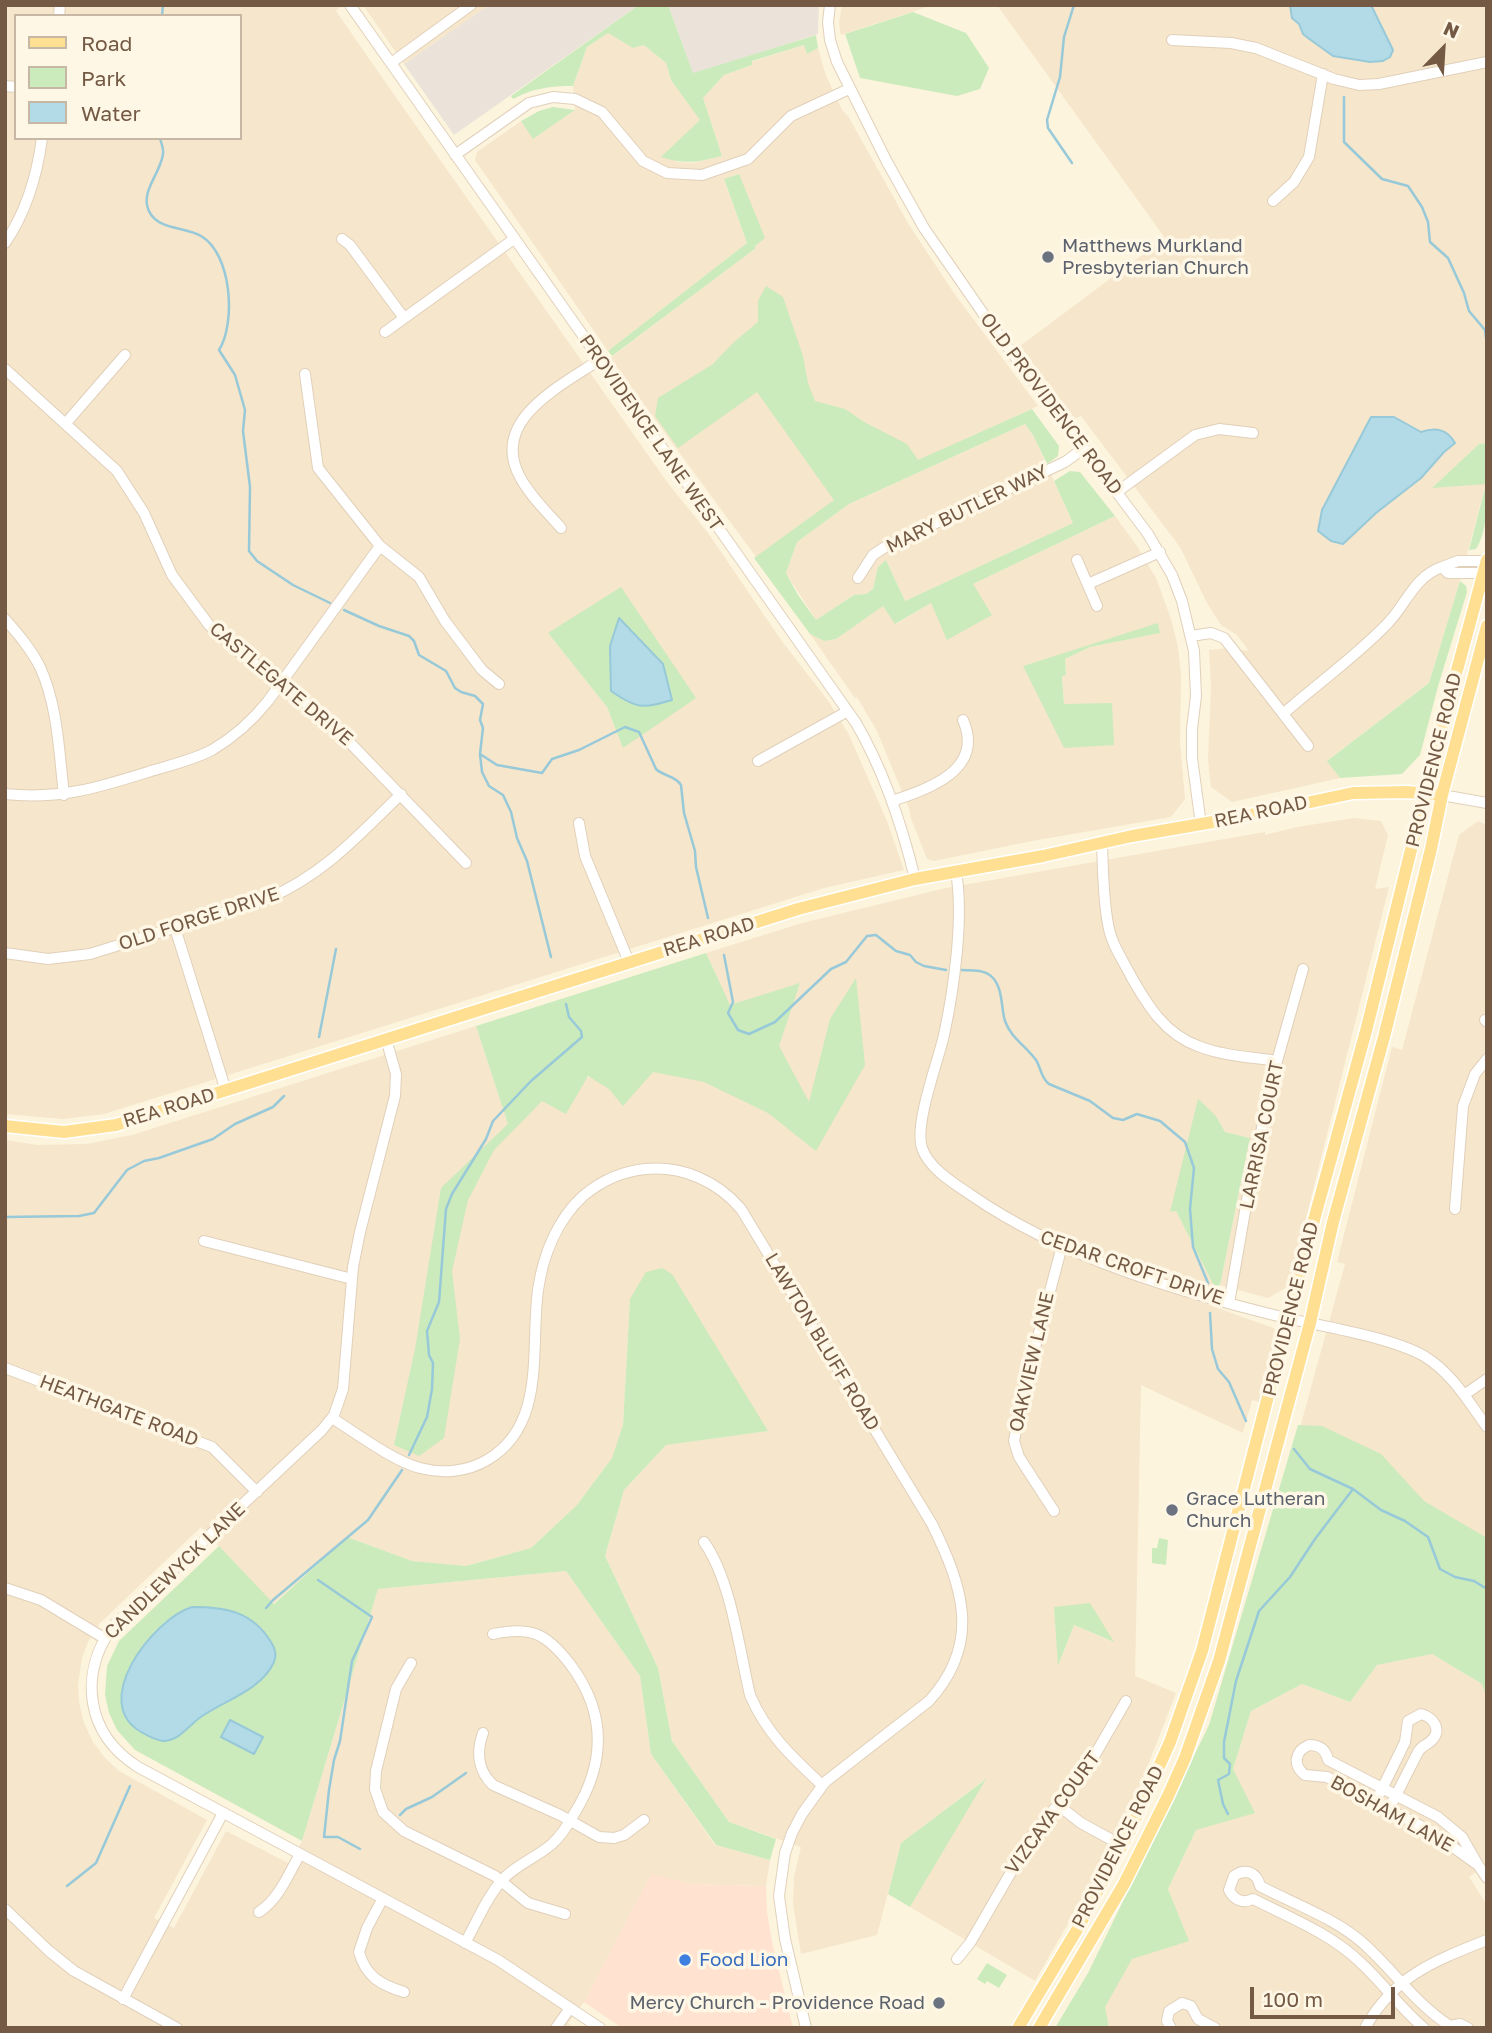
<!DOCTYPE html>
<style>
body{margin:0}
#map{position:relative;width:1492px;height:2033px;overflow:hidden;background:#fdf4de;font-family:"Golos Text",sans-serif}
canvas{display:block}
.frame{position:absolute;inset:0;border:7px solid #745a45;pointer-events:none}
.legend{position:absolute;left:14px;top:14px;width:228px;height:126px;box-sizing:border-box;background:#fff7e5;border:2px solid #c7b8a5;margin:0;padding:9px 12px;list-style:none;font-size:21px;color:#745a45}
.legend li{display:flex;align-items:center;gap:14px;height:35px}
.legend b{width:35px;border:2px solid #c7b8a5}
.north{position:absolute;left:1408px;top:14px;width:70px;height:70px;-webkit-text-stroke:5px #fff7e5;paint-order:stroke;rotate:24deg;font-size:19px;font-weight:700;line-height:28px;text-align:center;color:#745a45}
.north::after{content:'';display:block;margin:auto;width:24px;height:32px;background:#745a45;clip-path:polygon(50% 0,100% 100%,50% 72%,0 100%)}
.scale{position:absolute;left:1250px;top:1987px;width:145px;height:32px;box-sizing:border-box;border:4px solid #745a45;border-top:0;padding-left:9px;font-size:21px;line-height:24px;white-space:nowrap;color:#745a45;-webkit-text-stroke:5px #fff7e5;paint-order:stroke}
</style>
<div id="map">
<canvas width="1492" height="2033"></canvas>
<div class="frame"></div>
<ul class="legend">
<li><b style="height:9px;background:#ffe093"></b>Road</li>
<li><b style="height:19px;background:#cbebbc"></b>Park</li>
<li><b style="height:19px;background:#b2dbe7"></b>Water</li>
</ul>
<div class="north">N</div>
<div class="scale">100 m</div>
</div>
<script>
const context = document.querySelector('canvas').getContext('2d');
context.lineJoin = 'round';
function paint(path, color) { context.fillStyle = color; context.fill(path, 'evenodd'); }
function strokePath(path, color, width, dash) { context.strokeStyle = color; context.lineWidth = width; context.lineCap = dash ? 'butt' : 'round'; context.setLineDash(dash || []); context.stroke(path); }
function label(font, color, halo, rows, align = 'center') {
  context.font = font + ' "Golos Text",sans-serif'; context.lineWidth = 7; context.setLineDash([]); context.textBaseline = 'middle'; context.strokeStyle = halo; context.fillStyle = color; for (const [text, x, y, turn = 0] of rows) {
    context.save(); context.translate(x, y); context.rotate((+turn || 0) * Math.PI / 180); context.textAlign = isNaN(turn) ? turn : align; if (halo) context.strokeText(text, 0, 0); context.fillText(text, 0, 0); context.restore();
  }
}
paint(new Path2D(`
 M5 5H341L336 11 395 96 667 482 708 533 781 640 829 702 848 733 887 821 904 870 824 888 104 1114 63 1119 5 1114ZM16 16H240V138H16ZM548 633 696 697 623 747 607 707Z
 M363 5H489L404 64Z
 M842 5H933L841 35 839 23Z
 M997 5H1487V443L1479 444 1433 487 1486 483 1460 581 1429 683 1328 760 1340 778 1232 802 1211 787 1208 760 1211 687 1209 650 1229 648 1249 651 1237 635 1221 625 1207 603 1180 547 1081 416 1075 419 1020 346 1165 238Z
 M609 32 633 48 644 45 666 63 671 80 701 120 676 162 692 163 722 156 703 98 724 75 752 65 751 62 804 45 807 54 818 48 825 73 842 110 848 116 909 225 956 296 1038 406 843 495 756 557 610 358 756 248 738 174 724 180 747 243 608 351 475 160 477 152 521 121 534 138 575 110 573 86 587 47Z
 M1025 424 1033 435 1073 523 905 601 886 560 878 567 873 589 866 594 854 595 816 620 786 573 797 542 849 504Z
 M1115 516 1137 546 1156 578 1171 619 1178 647 1181 675 1180 742 1185 799 1171 817 1032 841 934 861 927 859 910 816V811L877 731 857 697 855 698 810 634 824 641 835 639 883 606 896 624 931 603 948 639 973 584ZM1158 624 1159 633 1090 647 1065 659 1066 674 1062 675 1064 704 1023 666Z
 M1354 818 1381 821 1388 835 1375 889 1389 887 1289 1286 1268 1298 1220 1285 1250 1138 1225 1132 1216 1116 1171 1212 1176 1211 1214 1286 1212 1306 1276 1329 1281 1340 1266 1404 1252 1400 1243 1433 1141 1385 1135 1676 1176 1693 1139 1788 1101 1866 1035 1981 910 1907 984 1780 901 1843 877 1935 801 1954 793 1904 794 1877 801 1847 729 1822 672 1741 658 1668 605 1556 624 1490 666 1445 767 1431 630 1299 623 1425 612 1458 577 1505 531 1548 466 1566 412 1561 347 1537 273 1604 201 1527 100 1623 88 1642 82 1658 78 1685 79 1702 84 1723 93 1742 105 1758 119 1771 207 1820 154 1918 174 1928 226 1831 290 1864 302 1841 378 1589 566 1571 640 1676 651 1754 715 1845 770 1860 766 1886 692 1884 651 1875 584 2002 568 2023 574 2028H5V1140L38 1145 87 1144 132 1135 476 1026 508 1123 564 1082 629 1070 729 1005 706 953 802 923 946 888 1265 832V835L1297 827ZM1054 1607 1113 1642 1074 1625 1059 1664Z
 M1478 821 1487 825V1541L1293 1453 1345 1264 1337 1262 1392 1047 1402 1050 1459 835Z
 M1432 1654 1482 1684 1487 1699V1864L1469 1877 1487 1905V2028H1109L1104 2007 1132 1958 1188 1941 1168 1889 1196 1830 1233 1769 1251 1711 1302 1684 1350 1702 1377 1665Z`), '#f5e6cc');
paint(new Path2D(`
 M651 1874 692 1884 766 1886 767 1912 772 1942 793 2028H622L584 2002Z`), '#ffe2d0');
paint(new Path2D(`
 M489 5H639L454 135 404 64Z
 M668 5H819L818 34 693 74Z`), '#ebe3da');
paint(new Path2D(`
 M639 5H668L693 73 816 35 818 48 807 54 804 45 752 61V65L724 75 703 98 722 156C698 162 686 165 661 157L700 120 671 80 666 63 644 45 633 48 608 33 587 47 573 86C550 86 534 88 513 99L511 96Z
 M913 12 966 33 989 68 980 89 957 96 860 78 845 34Z
 M553 107 575 110 533 139 521 121 539 111Z
 M739 174 765 238 755 246 756 248 612 356 608 351 747 243 724 179Z
 M766 286 783 297 803 356 808 383 815 401 845 409 864 422 907 444 918 460 1032 409 1059 446 1058 456 1047 464 1033 435 1025 424 849 504 797 542 786 573 798 595 816 620 854 595 866 594 873 589 878 567 886 560 905 601 1073 523 1054 481 1070 471 1080 472 1115 516 973 584 992 615 947 640 931 603 895 624 883 606 836 639 824 641 810 634 754 558 834 500 757 392 678 448 655 416 658 398 713 364 733 343 758 322V301Z
 M1487 443C1487 472 1492 525 1476 549L1469 550 1486 484 1432 488 1479 444Z
 M1460 581 1466 586 1467 592 1439 683 1420 755 1402 774 1340 778 1327 761 1429 683Z
 M621 587 696 698 623 748 607 707 548 633Z
 M1158 623 1160 633 1090 647 1065 659 1066 675 1062 676 1064 704 1112 703 1114 745 1064 748 1023 666Z
 M706 953 730 1005 800 983 779 1046 809 1102 830 1019 856 978 865 1065 816 1151 768 1113 704 1082 653 1072 623 1106 609 1089 588 1076 566 1114 542 1101 494 1150 468 1200 452 1271 460 1339 444 1438 419 1456 394 1445 415 1349 441 1188 508 1124 476 1026Z
 M1198 1099 1216 1116 1225 1132 1250 1138 1220 1285 1214 1286 1176 1211 1170 1212Z
 M662 1268 672 1274 768 1431 666 1445 624 1490 605 1556 658 1668 672 1741 729 1822 776 1839 770 1860 716 1845 651 1754 640 1676 566 1571 378 1589 302 1841 135 1750 117 1730 109 1713 105 1695 107 1666 119 1641 219 1546 274 1604 347 1537 412 1561 466 1566 531 1548 577 1505 612 1458 623 1425 630 1299 646 1272Z
 M1298 1425 1322 1426 1381 1454 1424 1501 1487 1538V1699L1482 1684 1432 1654 1377 1665 1350 1702 1302 1684 1251 1711 1233 1769 1255 1813 1196 1830 1168 1889 1189 1941 1132 1959 1105 2007 1109 2028H1055L1088 1973 1209 1725Z
 M1159 1538 1168 1540 1166 1565 1152 1563V1548H1157Z
 M1090 1603 1114 1642 1074 1625 1058 1666 1054 1607Z
 M986 1779 910 1907 888 1894 901 1843Z
 M987 1963 1007 1975 999 1988 987 1981 985 1984 977 1979Z`), '#cbebbc');
const water = new Path2D(`
 M1290 5H1371L1393 50 1390 57 1383 61 1370 62 1333 56 1308 38 1303 34 1299 24 1292 18Z
 M1371 417H1394L1421 432C1436 427 1447 429 1455 443L1444 452 1421 478 1376 513 1343 544 1331 541 1318 531 1322 510Z
 M619 618 663 664 672 700C643 709 637 709 611 691L610 646Z
 M192 1607C225 1607 252 1611 271 1642 275 1648 277 1655 274 1662 261 1691 222 1701 198 1719 188 1727 178 1741 163 1741 157 1740 148 1736 143 1733 87 1704 153 1619 192 1607Z
 M230 1720 263 1737 254 1754 221 1737Z`);
paint(water, '#b2dbe7');
strokePath(water, '#98c9d9', 2);
strokePath(new Path2D(`
 M162 16 163 5
 M1344 97V142L1382 179 1408 186 1422 207 1428 222 1430 242 1448 258 1464 293 1469 311 1485 330 1487 345
 M160 138C161 143 164 149 163 154 161 171 144 188 147 205 152 231 185 226 201 236 232 254 236 323 219 350L235 375 245 410 243 431 250 487 249 551 257 561 293 585 330 603
 M1072 163 1048 128 1047 120 1060 77 1064 37 1074 5
 M344 610 379 626 409 636 414 641 419 655 446 671 455 688 461 692 475 696 483 704 480 720 483 728 480 754 482 772 489 786 503 795 511 812 517 838 527 861 551 957
 M480 754 497 765 542 773 552 759 579 750 625 727 639 732 656 769C663 776 676 776 681 785L684 813 695 851 696 867 708 918
 M724 955 733 1002 728 1013 738 1030 749 1034 775 1022 831 969 846 962 867 936 876 935 896 951 910 955 916 962 924 966 946 970
 M962 970C973 971 985 969 993 978 1003 989 1001 1008 1005 1021 1011 1038 1026 1046 1036 1060 1041 1068 1041 1078 1049 1084L1090 1101 1113 1118 1123 1120 1137 1114 1160 1121 1185 1142 1194 1168 1190 1209 1193 1247 1208 1283
 M319 1037 336 949
 M5 1217 79 1216 94 1213 127 1170 144 1161 159 1158 213 1139 235 1124 273 1107 284 1096
 M1210 1313 1212 1349 1218 1369 1229 1382 1246 1421
 M1294 1449 1310 1469 1353 1489 1381 1510 1405 1521 1428 1537 1440 1569 1455 1577 1474 1581 1487 1589
 M409 1455 427 1417 432 1389 433 1363 429 1355 427 1331 439 1302 446 1209 452 1194 486 1139 493 1121 531 1081 582 1037 581 1031 569 1017 566 1004
 M318 1580 372 1617 352 1661 340 1741 334 1760 329 1790 324 1837H338L360 1849
 M266 1608 273 1600 368 1520 402 1470
 M1228 1814 1223 1804 1218 1780 1229 1774 1230 1764 1224 1758V1742L1236 1681 1259 1611 1290 1577 1315 1539 1353 1489
 M400 1815 406 1809 432 1797 466 1773
 M67 1886 96 1863 130 1786`), '#98c9d9', 2.5);
const minor = new Path2D(`
 M350 5 856 723C884 771 902 825 915 879
 M830 5 828 22 830 40 837 62 887 162 924 228 989 322 1148 534 1172 575 1182 601 1194 651 1196 696 1192 729V758L1201 825
 M59 16 60 5
 M1172 40 1231 43 1256 48 1334 79 1359 85 1379 84 1487 62
 M391 63 471 5
 M5 86 16 87
 M455 155 529 103 553 97 575 99 602 112 643 161 667 173 702 175 748 159 791 116 849 89
 M1273 201 1294 182 1309 157 1323 74
 M342 239 350 245 404 318
 M5 243C27 211 37 176 42 138
 M385 332 514 239
 M5 369 117 471 144 513 172 575 209 625 238 651 328 720 466 863
 M305 374 318 468 380 546 419 577 445 621 482 670 499 684
 M66 423 125 355
 M1117 492 1195 435 1219 429 1253 433
 M561 528C547 512 530 496 520 477 489 420 561 386 599 360
 M1077 560 1097 606
 M1483 573H1448L1442 567 1458 561H1487
 M858 578 873 555 885 547 1065 462 1084 448
 M1088 584 1160 552
 M5 619C18 634 31 649 40 667 58 706 59 753 64 795
 M1191 636 1211 633 1224 638 1308 746
 M1283 714C1317 684 1355 657 1386 625 1406 606 1413 577 1442 567
 M758 761 848 711
 M5 794C60 800 100 787 151 771 171 765 193 760 212 750 234 737 252 721 268 701L380 546
 M1442 795 1487 803
 M892 801C928 789 985 770 963 720
 M579 823 585 856 629 962
 M1102 843C1103 870 1103 898 1108 924 1111 944 1123 960 1132 978 1148 1006 1165 1034 1198 1046 1223 1056 1251 1057 1277 1061
 M956 872C964 917 954 989 944 1035 938 1062 914 1124 922 1148 929 1169 955 1184 971 1195 1062 1258 1179 1292 1286 1318 1325 1327 1390 1337 1424 1356 1452 1373 1468 1401 1487 1427
 M175 928 226 1091
 M5 953 48 959 90 954 267 899C324 874 357 837 401 794
 M1485 1020 1487 1022
 M386 1039 396 1074 395 1096 360 1232 353 1267 343 1389 334 1415 322 1430 113 1626C78 1675 86 1734 138 1767L498 1960 600 2028
 M1455 1209 1463 1106 1475 1074 1487 1059
 M204 1241 352 1279
 M1229 1303 1251 1177 1277 1061 1303 969
 M5 1368 212 1447 257 1492
 M1464 1395 1487 1379
 M332 1418C356 1433 393 1461 420 1468 442 1474 467 1472 487 1460 547 1425 530 1349 538 1290 543 1255 557 1220 583 1196 601 1181 623 1171 646 1169 683 1166 717 1181 741 1209L932 1524C963 1587 982 1643 929 1701L825 1782 802 1814 792 1833 785 1853 779 1896 785 1939 806 2028
 M1054 1511 1019 1457 1014 1441 1024 1389 1062 1246
 M704 1542C731 1580 739 1648 750 1695 766 1733 793 1758 822 1785
 M5 1588 41 1600 104 1638
 M411 1663 396 1689 376 1771 375 1789 383 1812 404 1831 495 1876 528 1903 565 1914
 M483 1733C476 1752 478 1771 493 1785L560 1815 599 1837 614 1838 624 1835 644 1820
 M1309 1745C1320 1745 1326 1750 1328 1760L1438 1817 1462 1837 1478 1865 1432 1832 1327 1777 1305 1775C1292 1765 1295 1751 1309 1745Z
 M1380 1793 1405 1742 1408 1721 1421 1714C1433 1717 1443 1730 1431 1741 1426 1746 1422 1745 1418 1752L1389 1809
 M1058 1805 1081 1823 1123 1846
 M1478 1865 1487 1878
 M383 1898 367 1928 359 1952C366 1977 381 1985 404 1992
 M5 1909 49 1951 74 1971 177 2028
 M259 1912C279 1899 288 1875 300 1854
 M465 1943C477 1922 487 1896 504 1878 518 1864 537 1857 552 1844 561 1836 568 1825 574 1814 606 1763 607 1713 570 1664 546 1633 531 1626 493 1634
 M957 1959 970 1943 1032 1836 1085 1772 1126 1701
 M123 1999 223 1813
 M556 2028 570 2008
 M1171 2028 1167 2021 1169 2011 1182 2003 1191 2006 1198 2019 1215 2028
 M1365 2028C1394 1976 1434 1961 1487 1940
 M1424 2028C1400 2008 1383 1983 1360 1962 1331 1934 1289 1917 1253 1899 1243 1904 1234 1900 1229 1890L1234 1876C1245 1868 1257 1872 1260 1886 1294 1904 1335 1918 1364 1944 1393 1970 1416 2004 1450 2026L1460 2024 1468 2028`);
const major = new Path2D(`
 M5 1126 64 1132 116 1125 798 909 915 879 1043 856 1132 836 1236 818 1353 793 1407 792 1442 795
 M1018 2028 1078 1928 1130 1831 1170 1742 1202 1651 1309 1238 1366 1031 1441 729 1487 560
 M1039 2028 1124 1884 1168 1796 1185 1758 1219 1661 1310 1323 1333 1222 1384 1037 1431 849 1442 795 1487 626`);
strokePath(minor, '#e1d0ba', 12);
strokePath(major, '#fff', 15);
strokePath(minor, '#fff', 10);
strokePath(major, '#ffe093', 12);
for (const [x, y, r, color] of [
 [1048,257,7,"#6b7280"],
 [1172,1510,7,"#6b7280"],
 [685,1960,7,"#3f7fe0"],
 [939,2003,7,"#6b7280"]
]) { const dot = new Path2D(); dot.arc(x, y, r, 0, 2 * Math.PI); context.fillStyle = color; context.fill(dot); strokePath(dot, '#fff7e5', 2.5); }
label('19px', '#5b616d', '#fff7e5', [
 ["Matthews Murkland",1062,246],
 ["Presbyterian Church",1062,268],
 ["Grace Lutheran",1186,1499],
 ["Church",1186,1521],
 ["Mercy Church - Providence Road",925,2003,"right"]
], 'left');
label('19px', '#745a45', '#fff7e5', [
 ["OLD PROVIDENCE ROAD",1051,404,53],
 ["PROVIDENCE LANE WEST",651,433,55],
 ["MARY BUTLER WAY",967,509,-26],
 ["CASTLEGATE DRIVE",281,684,40],
 ["PROVIDENCE ROAD",1434,760,-76],
 ["REA ROAD",1261,812,-12],
 ["OLD FORGE DRIVE",199,919,-18],
 ["REA ROAD",709,937,-17],
 ["REA ROAD",169,1108,-17],
 ["LARRISA COURT",1262,1135,-78],
 ["CEDAR CROFT DRIVE",1132,1268,19],
 ["PROVIDENCE ROAD",1291,1309,-76],
 ["LAWTON BLUFF ROAD",822,1342,59],
 ["OAKVIEW LANE",1032,1362,-77],
 ["HEATHGATE ROAD",119,1411,21],
 ["CANDLEWYCK LANE",175,1571,-44],
 ["VIZCAYA COURT",1053,1813,-54],
 ["BOSHAM LANE",1392,1814,29],
 ["PROVIDENCE ROAD",1118,1847,-63]
]);
label('19px', '#366cbe', '#fff7e5', [
 ["Food Lion",699,1960]
], 'left');
</script>
